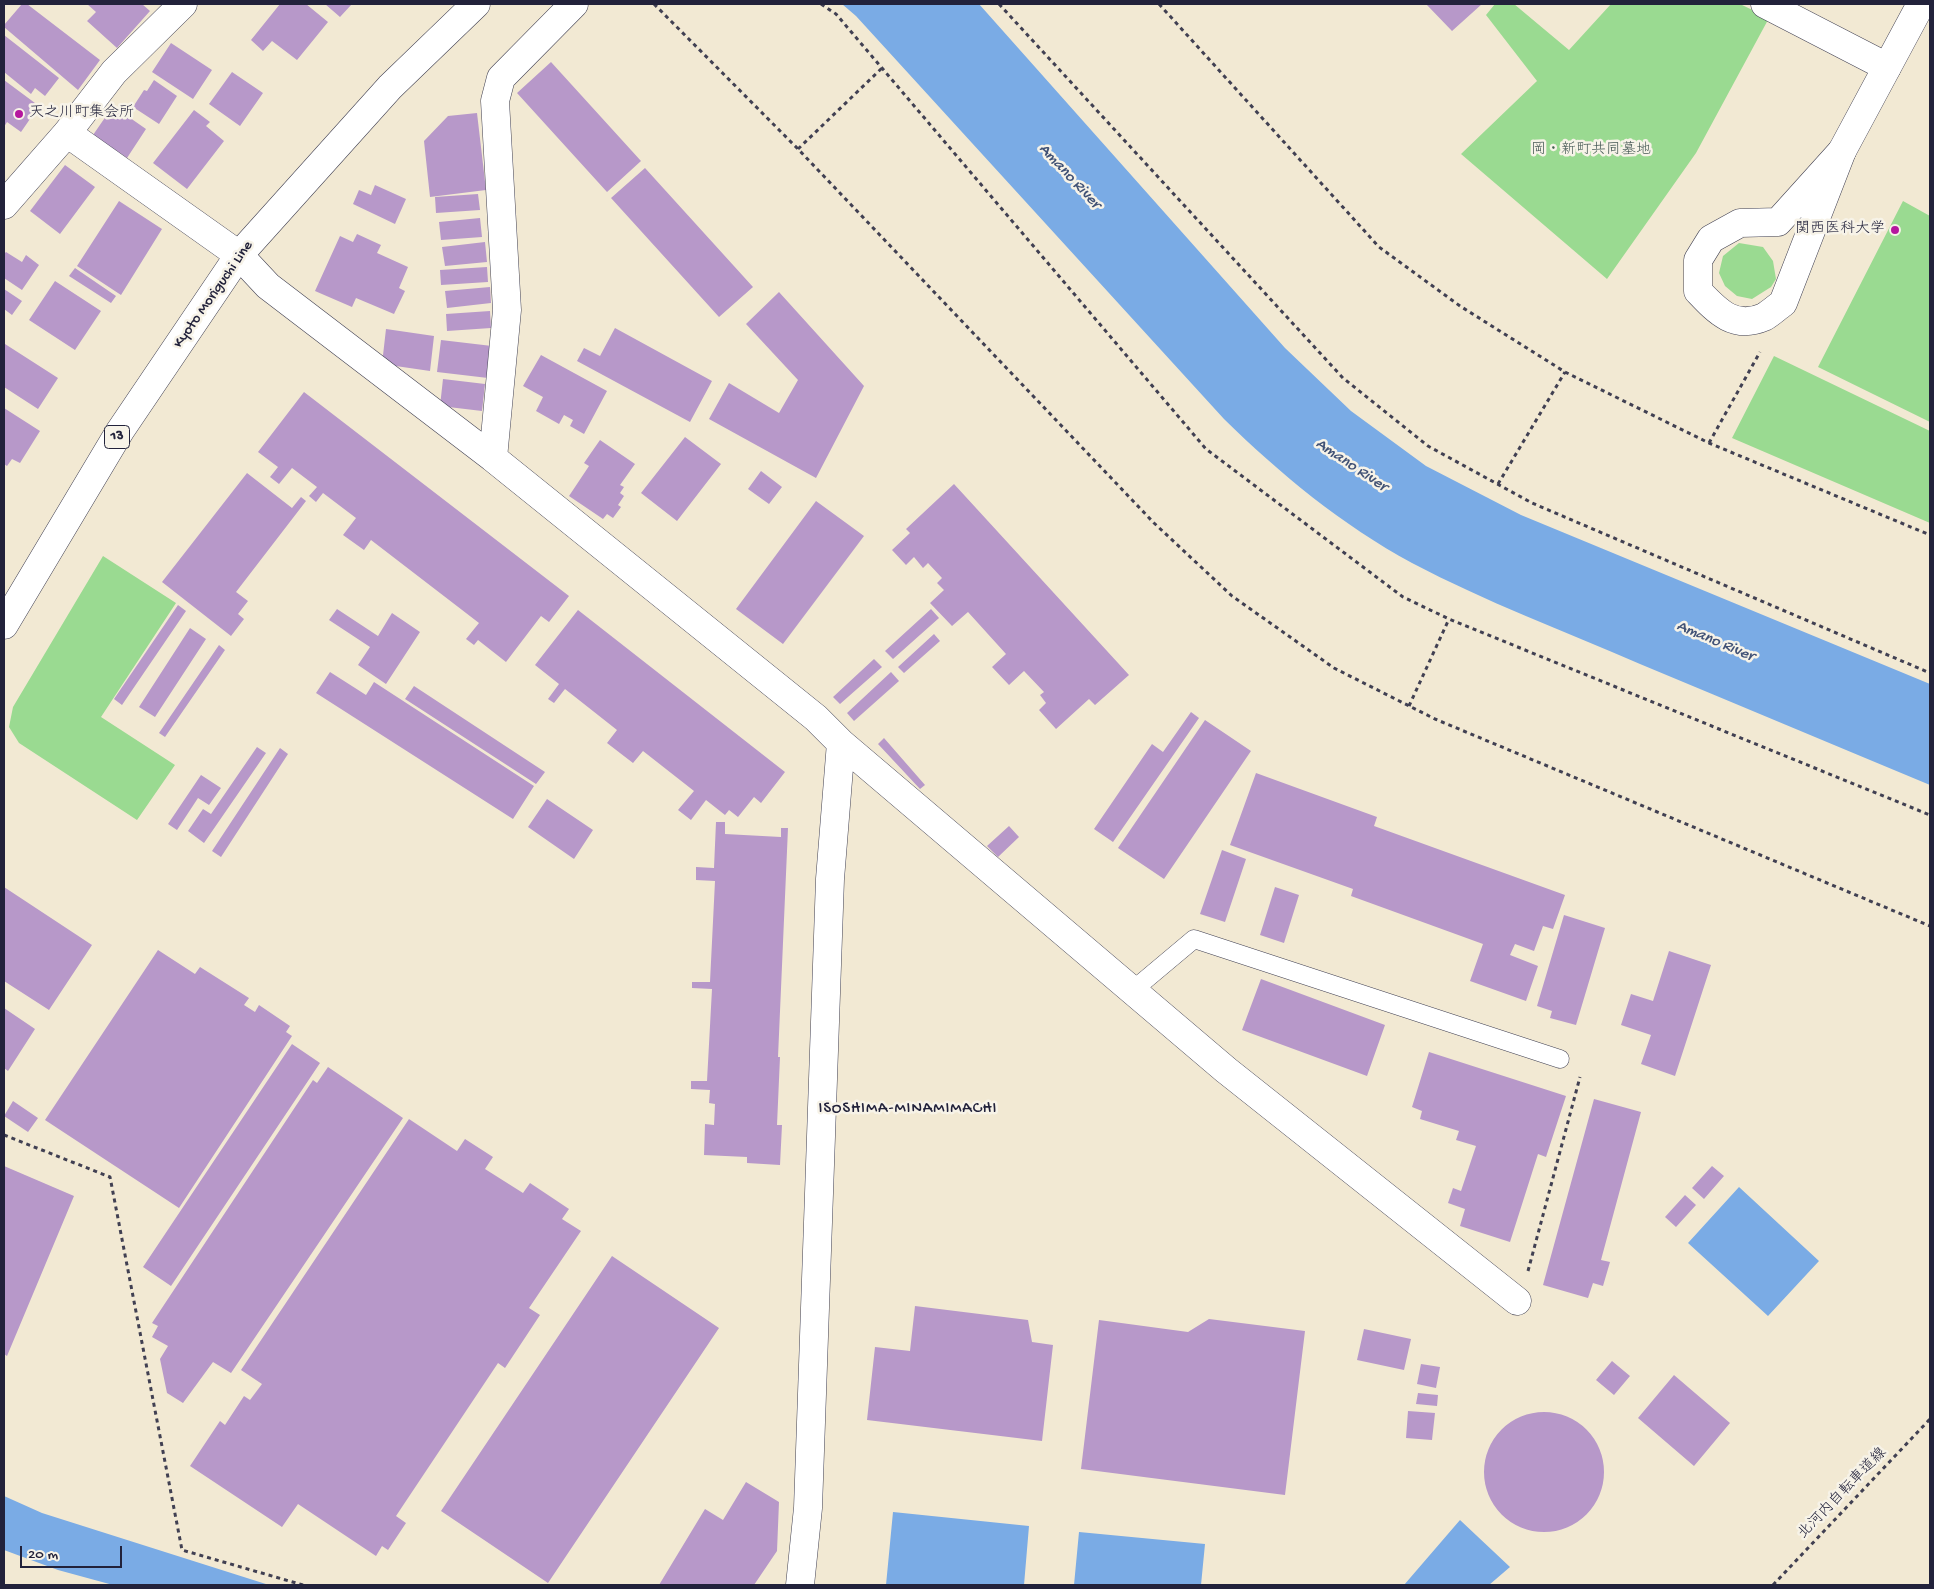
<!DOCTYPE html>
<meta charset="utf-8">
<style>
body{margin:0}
#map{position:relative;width:1934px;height:1589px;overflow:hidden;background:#f2e9d3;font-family:"Gochi Hand",sans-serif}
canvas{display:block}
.frame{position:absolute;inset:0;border:5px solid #22223b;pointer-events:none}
.scale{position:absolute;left:20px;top:1546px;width:102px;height:22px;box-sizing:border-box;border:2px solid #22223b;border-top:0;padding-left:6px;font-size:15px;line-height:18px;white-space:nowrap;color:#22223b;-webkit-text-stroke:4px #f7f3e8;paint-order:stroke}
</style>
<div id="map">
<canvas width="1934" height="1589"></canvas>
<div class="frame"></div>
<div class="scale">20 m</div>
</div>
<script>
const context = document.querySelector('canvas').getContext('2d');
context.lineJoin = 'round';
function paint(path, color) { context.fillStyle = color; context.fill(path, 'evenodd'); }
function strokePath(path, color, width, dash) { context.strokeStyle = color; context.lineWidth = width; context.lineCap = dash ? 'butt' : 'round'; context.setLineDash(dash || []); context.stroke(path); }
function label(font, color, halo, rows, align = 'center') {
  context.font = font + ' "Gochi Hand","Klee One",sans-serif'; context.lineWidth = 5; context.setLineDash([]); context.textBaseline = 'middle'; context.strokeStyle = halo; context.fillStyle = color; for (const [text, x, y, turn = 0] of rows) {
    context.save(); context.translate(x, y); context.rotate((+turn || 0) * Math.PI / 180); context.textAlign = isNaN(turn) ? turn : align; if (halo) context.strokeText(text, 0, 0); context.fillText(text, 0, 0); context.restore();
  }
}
paint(new Path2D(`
 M1495 4H1514L1569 50 1611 4H1740L1769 18 1696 153 1607 279 1461 154 1537 81 1486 15Z
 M1903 201 1930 216V422L1818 367Z
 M1739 243 1763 247 1773 261 1776 279 1771 287 1752 299 1737 296 1725 286 1719 273 1723 256Z
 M1774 356 1930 431V523L1732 438Z
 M103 556 176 603 101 717 175 765 137 820 19 743 9 727 13 707Z`), '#9ada91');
paint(new Path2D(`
 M842 4H979L1285 348 1351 411 1426 466 1521 515 1930 684V785C1833 745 1737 704 1640 664 1564 631 1486 602 1412 563 1342 525 1280 474 1224 419L856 16Z
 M1739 1187 1819 1261 1768 1316 1688 1243Z
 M1550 1420 1573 1427 1589 1443 1599 1464 1597 1482 1586 1504 1574 1514 1555 1520 1504 1474Z
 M4 1496 42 1513 269 1585H113L58 1570 4 1550Z
 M893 1512 1029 1526 1024 1585H886Z
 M1460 1520 1510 1567 1489 1585H1404Z
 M1079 1532 1205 1544 1201 1585H1074Z`), '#7aabe5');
paint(new Path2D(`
 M22 4H27L100 60 78 90 4 27V25Z
 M87 4H142L150 11 117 48 87 21 96 12Z
 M280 4H306L328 22 297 60 272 41 263 51 251 40Z
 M325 4H352L340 17Z
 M1426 4H1482L1452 31Z
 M4 35 59 78 45 96 35 88 31 94 4 72Z
 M171 43 212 70 193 99 152 72Z
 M551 62 641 161 607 192 517 93Z
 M232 72 263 93 240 126 209 104Z
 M4 80 39 106 21 132 7 122 4 127Z
 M154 80 177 96 159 124 133 107 144 90 147 91Z
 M113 106 146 129 127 158 93 135Z
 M194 110 210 122 206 126 224 141 187 189 153 163Z
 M477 113 486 190 430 197 424 141 448 116Z
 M65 165 95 187 60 234 30 211Z
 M645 168 753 287 719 317 611 198Z
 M375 185 406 199 395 224 353 204 359 190 371 195Z
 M478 194 480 210 436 213 435 197Z
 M119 201 162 229 121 295 77 266Z
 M480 218 482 237 441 240 439 222Z
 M357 234 381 245 377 253 408 267 399 288 405 291 394 314 356 298 352 307 315 291 340 236 353 242Z
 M485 242 487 262 445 266 442 247Z
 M6 252 22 262 26 255 39 265 22 290 4 278V254Z
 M487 267 488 282 441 285 440 270Z
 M75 268 116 296 111 303 69 276Z
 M55 281 101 311 75 350 29 320Z
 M490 287 491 303 447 308 445 291Z
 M4 289 22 301 12 315 4 309Z
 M779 292 864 386 816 478 709 419 729 383 779 413 798 380 746 324Z
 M490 311 491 328 447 331 446 314Z
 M615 328 712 381 690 422 577 361 584 348 600 356Z
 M386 329 434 336 430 371 382 364Z
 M441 340 492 346 488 378 437 372Z
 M5 344 58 378 38 409 4 387Z
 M541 355 607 391 584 434 570 426 573 420 564 415 559 424 536 411 543 397 523 386Z
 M443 379 485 384 482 411 440 406Z
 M304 392 569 596 549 622 541 616 506 662 478 640 474 645 466 639 479 623 371 540 364 550 343 535 356 518 323 493 316 502 309 496 317 487 292 468 279 484 270 477 278 467 258 452Z
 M4 408 40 431 20 463 12 459 7 466 4 464Z
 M685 437 721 464 677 521 641 493Z
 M600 440 635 464 620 485 624 487 620 493 624 496 618 505 621 507 613 518 607 514 603 519 569 496 589 466 584 463Z
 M761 471 782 487 769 504 748 489Z
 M247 473 292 508 301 497 306 501 236 592 248 601 238 614 244 619 231 636 162 582Z
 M954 484 1129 675 1095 705 1089 699 1056 729 1039 710 1046 703 1040 695 1044 692 1024 671 1009 685 992 667 1006 654 968 612 952 626 930 603 944 590 937 583 942 578 928 563 923 568 914 557 906 565 892 550 910 533 906 529Z
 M816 501 864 536 783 644 736 609Z
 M178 605 186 611 122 705 114 699Z
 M337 609 378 636 392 613 420 632 386 684 358 665 370 647 329 620Z
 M931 609 939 618 893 659 885 651Z
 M578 610 785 772 761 803 754 797 738 817 729 810 725 815 706 800 691 820 678 810 694 791 643 751 633 763 607 743 617 730 565 689 554 703 548 699 559 684 535 665Z
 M190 628 206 639 155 717 139 707Z
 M934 634 940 641 904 673 898 667Z
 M219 645 225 650 165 737 159 733Z
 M874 659 882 667 840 704 833 697Z
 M330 672 366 695 374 682 534 786 513 819 316 693Z
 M891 672 899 681 854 721 847 713Z
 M414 686 545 772 536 784 405 699Z
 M1191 712 1199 718 1113 842 1094 829 1152 744 1163 752Z
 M1205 720 1251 751 1164 879 1118 848Z
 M884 738 925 785 920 789 878 744Z
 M257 747 266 753 204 843 188 831 203 809 211 814Z
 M280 748 288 754 221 857 212 851Z
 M1256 773 1377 817 1374 826 1565 895 1553 929 1543 926 1534 951 1515 944 1510 955 1538 966 1526 1001 1470 981 1483 944 1351 896 1353 889 1230 845Z
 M201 775 221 788 209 805 198 798 177 830 168 824Z
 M547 799 593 830 574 859 528 827Z
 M716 822H725V834L781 837V828H788L778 1057H780L777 1125H782L780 1165 747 1163V1157L704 1155 705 1124 714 1125 715 1104 709 1103 710 1090 691 1089V1081H707L712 989 692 988V982H710L715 881 696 880V867L714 868Z
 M1009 826 1019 837 998 857 987 846Z
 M1222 850 1246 859 1225 922 1200 914Z
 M4 887 92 945 49 1010 4 981Z
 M1275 887 1299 895 1284 943 1260 935Z
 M1564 915 1605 928 1576 1025 1550 1018 1552 1011 1537 1006Z
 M158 950 195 974 200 967 249 998 244 1005 255 1012 259 1005 290 1026 286 1032 292 1036 179 1208 45 1120Z
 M1669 951 1711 965 1675 1076 1641 1064 1651 1035 1621 1025 1631 994 1653 1001Z
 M1261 979 1385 1025 1367 1076 1242 1030Z
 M4 1008 35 1029 8 1071 4 1068Z
 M292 1044 320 1063 171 1286 143 1267Z
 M1429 1052 1566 1096 1546 1157 1538 1154 1510 1242 1460 1226 1465 1209 1448 1203 1453 1188 1461 1191 1476 1146 1456 1140 1459 1131 1420 1119 1422 1111 1412 1107Z
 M328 1067 403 1118 231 1373 213 1362 183 1403 167 1393 160 1359 168 1346 152 1337 158 1326 152 1323 313 1080 317 1083Z
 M1594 1099 1641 1112 1601 1260 1610 1262 1603 1286 1593 1283 1588 1298 1543 1285Z
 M13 1101 38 1118 28 1132 4 1116Z
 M409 1119 457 1151 465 1139 493 1157 485 1169 523 1193 530 1183 569 1209 562 1219 581 1231 529 1308 540 1315 505 1368 498 1363 396 1516 406 1523 388 1550 382 1546 376 1556 298 1504 282 1527 190 1466 220 1421 225 1425 244 1396 250 1400 262 1384 241 1370Z
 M4 1166 74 1196 7 1356 4 1354Z
 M1712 1166 1724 1176 1704 1199 1692 1188Z
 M1685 1195 1696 1205 1676 1227 1665 1217Z
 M612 1256 719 1328 548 1583 441 1511Z
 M915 1306 1028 1320 1032 1342 1053 1345 1042 1441 867 1420 875 1347 910 1351Z
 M1209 1319 1305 1331 1285 1495 1081 1469 1099 1320 1188 1332Z
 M1364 1329 1411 1339 1404 1370 1357 1360Z
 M1612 1361 1630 1376 1614 1395 1596 1380Z
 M1421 1364 1440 1367 1436 1388 1417 1384Z
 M1674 1375 1730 1423 1694 1466 1638 1418Z
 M1418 1393 1438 1395 1437 1406 1416 1404Z
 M1408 1411 1435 1413 1432 1440 1406 1438Z
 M1484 1472a60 60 0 1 1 120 0a60 60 0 1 1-120 0Z
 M746 1482 779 1502 777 1551 754 1585H659L705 1509 723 1520Z`), '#b798c9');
const service = new Path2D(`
 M1132 991 1194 939 1560 1059`);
const minor = new Path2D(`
 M1765 4 1887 67
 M67 133 239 255 268 286 493 458 816 718 841 743 1226 1070 1517 1301
 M1842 151 1783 303C1777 307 1771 313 1764 317 1734 330 1717 311 1698 291V260L1711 239 1740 223 1778 222Z
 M4 205 67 133 114 72 183 4
 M493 458 507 310 495 101 501 78 574 4
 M800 1585 808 1508 830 879 841 743`);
const tertiary = new Path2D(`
 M1842 151 1921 4`);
const primary = new Path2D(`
 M4 625 120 431 239 255 390 87 476 4`);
strokePath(service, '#414052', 19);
strokePath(minor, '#414052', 29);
strokePath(tertiary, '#414052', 29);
strokePath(primary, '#414052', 29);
strokePath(new Path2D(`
 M654 4 798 149 1154 523 1232 596 1334 668 1435 719 1930 926
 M821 4 836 14 1206 449 1403 597 1449 619 1930 815
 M999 4 1343 378 1428 446 1532 503 1930 673
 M1159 4 1379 247 1460 306 1565 372 1709 443 1930 535
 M798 149 882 68
 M1709 443 1760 352
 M1498 484 1565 372
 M1409 706 1449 619
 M4 1135 110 1177 182 1550 303 1585
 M1528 1271 1580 1077
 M1773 1585 1930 1419`), '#414052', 3, [4, 4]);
strokePath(service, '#fff', 18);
strokePath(minor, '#fff', 28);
strokePath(tertiary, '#fff', 28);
strokePath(primary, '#fff', 28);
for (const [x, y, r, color] of [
 [19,114,5,"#b5179e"],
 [1895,230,5,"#b5179e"]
]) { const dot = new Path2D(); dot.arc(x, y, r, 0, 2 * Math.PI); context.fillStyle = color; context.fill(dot); strokePath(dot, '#f7f3e8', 2); }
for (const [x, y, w] of [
 [117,437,25]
]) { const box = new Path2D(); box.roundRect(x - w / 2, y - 11.5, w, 23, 4); context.fillStyle = '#f7f3e8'; context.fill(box); strokePath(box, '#22223b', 1); }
label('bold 14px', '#22223b', null, [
 ["13",117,437]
]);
label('15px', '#22223b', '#f7f3e8', [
 ["天之川町集会所",29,114],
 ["関西医科大学",1885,230,"right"]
], 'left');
label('15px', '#465955', '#f7f3e8', [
 ["岡・新町共同墓地",1591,151]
]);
label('15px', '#22223b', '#f7f3e8', [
 ["Kyoto Moriguchi Line",214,295,-55],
 ["北河内自転車道線",1843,1494,-46]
]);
label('italic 16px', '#415276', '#f7f3e8', [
 ["Amano River",1069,177,47],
 ["Amano River",1351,466,34],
 ["Amano River",1715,642,23]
]);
context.letterSpacing = '1px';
label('16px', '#22223b', '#f7f3e8', [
 ["ISOSHIMA-MINAMIMACHI",908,1110]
]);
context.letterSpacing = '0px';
</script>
